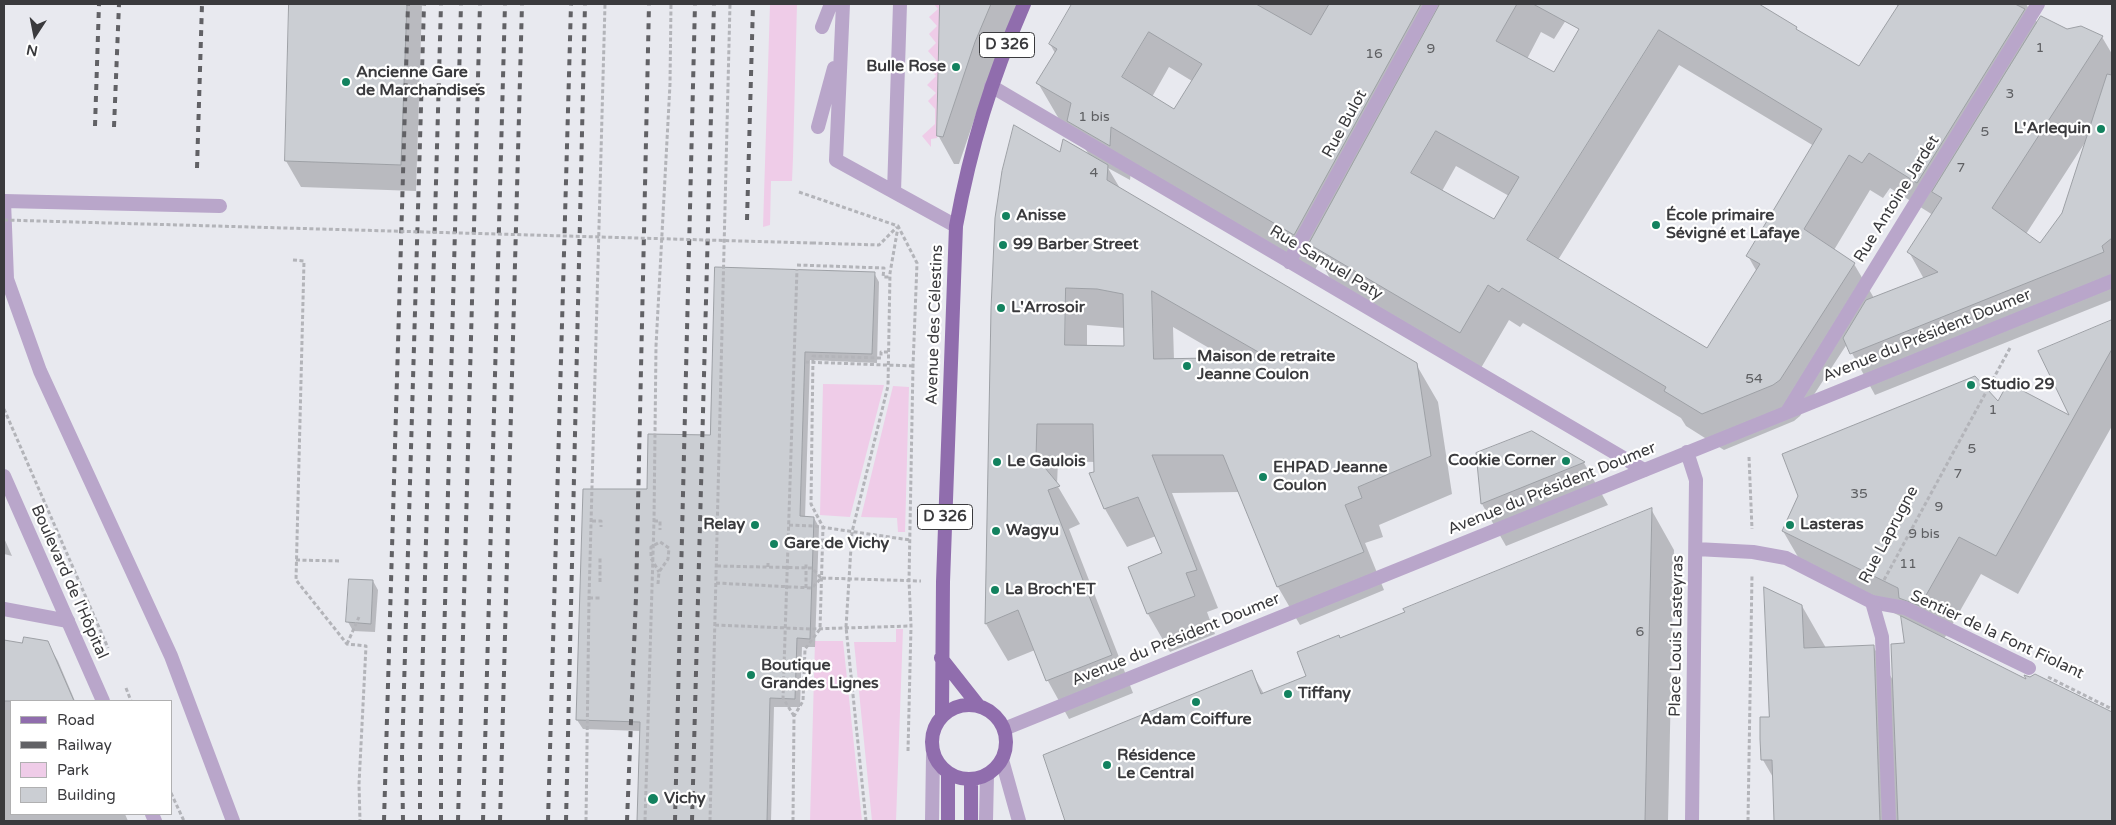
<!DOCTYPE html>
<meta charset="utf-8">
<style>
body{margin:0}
#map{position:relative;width:2116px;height:825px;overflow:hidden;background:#e8e9ef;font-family:"Varela Round",sans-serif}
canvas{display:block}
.frame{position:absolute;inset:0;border:5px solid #3a3a3d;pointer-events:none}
.legend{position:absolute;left:10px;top:700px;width:162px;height:115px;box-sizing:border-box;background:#fff;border:1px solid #b0b0b1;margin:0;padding:6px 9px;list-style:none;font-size:15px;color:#3a3a3d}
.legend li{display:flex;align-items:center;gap:10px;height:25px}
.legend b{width:25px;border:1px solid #b0b0b1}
.north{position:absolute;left:10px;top:10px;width:50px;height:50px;-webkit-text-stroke:4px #fff;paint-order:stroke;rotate:191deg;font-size:14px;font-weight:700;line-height:20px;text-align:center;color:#3a3a3d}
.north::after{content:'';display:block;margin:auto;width:18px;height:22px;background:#3a3a3d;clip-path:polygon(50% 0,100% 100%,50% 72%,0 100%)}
</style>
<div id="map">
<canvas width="2116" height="825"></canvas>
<div class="frame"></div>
<ul class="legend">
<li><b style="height:6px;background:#906dad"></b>Road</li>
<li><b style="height:6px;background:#616165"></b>Railway</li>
<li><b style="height:14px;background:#efcce8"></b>Park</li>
<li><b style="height:14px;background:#cbced3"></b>Building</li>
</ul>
<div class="north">N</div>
</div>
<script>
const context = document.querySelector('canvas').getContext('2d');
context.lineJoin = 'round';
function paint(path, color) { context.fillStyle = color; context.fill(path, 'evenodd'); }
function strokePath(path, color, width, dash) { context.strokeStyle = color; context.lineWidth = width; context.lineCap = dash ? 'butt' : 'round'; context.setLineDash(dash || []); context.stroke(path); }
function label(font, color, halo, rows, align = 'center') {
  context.font = font + ' "Varela Round",sans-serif'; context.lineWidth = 4.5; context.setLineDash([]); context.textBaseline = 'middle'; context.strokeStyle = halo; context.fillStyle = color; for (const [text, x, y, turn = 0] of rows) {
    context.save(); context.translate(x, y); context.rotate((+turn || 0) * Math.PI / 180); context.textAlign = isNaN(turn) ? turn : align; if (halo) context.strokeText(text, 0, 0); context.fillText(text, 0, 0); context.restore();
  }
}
paint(new Path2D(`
 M770 4H797L793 158 792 181H771L770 225 763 227Z
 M934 4H940L937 138 931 139V147L922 136 935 124V109L928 101 936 93 927 85 936 76 928 68 936 60 928 51 936 43 929 34 937 26 929 17 938 9Z
 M823 384 884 385 850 517 820 515Z
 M893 386 909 387 905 532H898L897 518 861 517Z
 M896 629H903L896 821H872L854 642H896Z
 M815 641H843L862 821H810Z`), '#efcce8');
paint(new Path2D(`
 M291 4H422L416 191 301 187 286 161Z
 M941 4H1020L997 53 959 164H954L938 135Z
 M1074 4H1572L1564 18 1566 20 1554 39 1541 32 1527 59 1554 74 1600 4H1754L1859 68 1898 7 1896 4H2026L2043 32 2066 31 2102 37 2112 54V300L1875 395 1847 344 1800 416 1794 421 1724 450 1686 426 1681 418 1523 323 1520 327 1509 320 1481 368 1331 280 1320 260 1315 270 1132 162 1130 180 1108 168 1121 190 1416 364 1438 402 1452 494 1379 525 1383 537 1365 543 1384 590 1300 625 1278 587 1240 492 1172 493 1218 608 1207 612 1215 634 1170 652 1148 614 1129 568 1163 554 1156 536 1127 547 1105 509 1091 474 1095 473V462L1058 461 1057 485 1080 524 1069 529 1133 693 1069 719 1048 681 1035 650 1008 661 986 624 996 218 1089 155 1072 127 1059 119 1038 83 1055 53 1050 44ZM1679 65 1814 146 1748 256 1757 272 1708 350 1558 260ZM1169 67 1192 81 1174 111 1152 97ZM2086 141 2064 213 2041 245 2026 234ZM1456 166 1509 196 1494 220 1442 191ZM1890 188 1933 215 1909 252 1924 279 1874 298 1854 264 1834 250 1870 190 1883 198ZM1087 325 1125 328V347L1087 346ZM1173 327 1228 359 1174 360Z
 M874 273 879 282 877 363 810 360 805 518H814L819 527 815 647H802L800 707H774L771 821H639L641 731 583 729 577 720 648 491 711 436Z
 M2112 322V426L2018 594 1981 574 1944 639 2029 682 2030 678 2035 675 2112 713V821H1775L1774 779 1763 760 1771 718 1802 606 1826 648 1873 646 1894 682 1905 644 1902 617 1805 569 1783 531 1999 403 2072 417 2040 351Z
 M1532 432 1584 463 1608 505 1506 546 1482 504 1477 454Z
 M1651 509 1674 550 1668 821H1067L1044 756 1251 671 1264 694 1308 676 1341 639Z
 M4 538 12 556 4 554Z
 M373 581 378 590 375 632 353 631 348 622Z
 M4 641 23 645 47 642 58 661 75 701H11V814H125L128 821H4Z`), '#0003');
const building = new Path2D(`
 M289 4H407L401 165 285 161Z
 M940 4H991L975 42 943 137 937 136Z
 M1072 4H1256L1311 35 1329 4H1421L1294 235 1111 127 1110 146 1067 121 1071 103 1036 83 1057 49 1049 44ZM1149 32 1202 64 1174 109 1122 77Z
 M1440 4H1517L1496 41 1554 72 1579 29 1533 4H1759L1797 27 1796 29 1859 66 1899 4H2015L2025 9 1917 183 1869 153 1862 163 1849 155 1804 229 1855 263 1780 380 1773 385 1702 414 1664 391 1666 387 1502 288 1499 292 1488 285 1460 333 1309 244ZM1659 30 1822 129 1746 256 1760 264 1707 348 1527 240ZM1436 131 1519 177 1494 219 1411 173Z
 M2041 16 2067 29 2081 26 2103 36 1992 208 2040 243 2062 213 2107 74 2112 75V238L2102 246 2104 252 1850 354 1843 338 1866 300 1938 272 1907 252 1942 198 1932 192Z
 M1014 125 1060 152 1063 139 1108 165 1107 180 1417 363 1431 456 1358 487 1362 498 1345 505 1364 552 1277 587 1223 455H1152L1197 570 1186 573 1195 596 1147 614 1128 567 1162 553 1138 497 1104 509 1089 473 1094 472 1093 424H1037L1036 457 1060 486 1048 490 1112 655 1046 681 1018 610 985 624 991 309 995 218 1002 171ZM1066 288 1097 289 1123 294 1124 346 1065 345ZM1152 291 1267 357 1154 359Z
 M715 267 875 272 872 354 805 352 800 516 814 517 810 639 797 638 795 699 770 698 767 821H637L640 722 576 720 583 489H647L648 434 710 435Z
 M2112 320V349L1996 556 1959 537 1920 606 1899 598 1898 588 1782 531 1798 496 1782 454 1975 376 1998 401 2008 383 2069 415 2038 351Z
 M1532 431 1585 462 1481 504 1476 453Z
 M1652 508 1645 821H1065L1043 755 1252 670 1261 694 1306 676 1297 652 1339 635 1340 638 1405 612 1403 609Z
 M349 579 373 580 371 624 346 622Z
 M1764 587 1802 605 1804 648 1874 645 1880 821H1774L1772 760H1761L1760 739V717H1769Z
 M1901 616 2026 679 2024 675 2030 677 2035 674 2112 712V821H1898L1891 644 1904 643Z
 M24 637 48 641 74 701H4V640L22 643Z`);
paint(building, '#cbced3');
strokePath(building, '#9da0a5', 1);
strokePath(new Path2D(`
 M799 192 898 226 917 263 913 366 909 581 911 626 908 751
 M812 243 879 245 897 227
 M293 260 304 261 296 580 347 644 366 646 359 784 360 821
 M797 265 884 268 883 277H890
 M805 362 913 366
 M4 409 108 648
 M1749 457 1752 529
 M592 521H601V527
 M654 521H660V530
 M789 525 814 526 910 540
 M296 560 341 561
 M717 566 812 568 821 578
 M768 567V562
 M1884 580 2010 348
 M600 582V556
 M716 583 812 588 821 578 921 581
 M658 584 659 572 668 559 669 548 660 542 651 547V558L659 572
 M806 588V563
 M589 598H600
 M715 625 811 629 911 626
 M347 644 359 617
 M2048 677 2112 709
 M126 688 131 701
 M794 716 783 698 797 269
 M171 793 184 821
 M586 821 589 598 605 4
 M645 821 654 521 656 346 670 84 671 4
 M710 821 730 4
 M793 821 794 716 803 701 805 649 820 629 823 527 811 504 813 356 881 358V352H888
 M866 821 846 627 852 532 888 386 890 273 898 227
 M1748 821 1752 575`), '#b3b4b9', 3, [4, 2.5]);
strokePath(new Path2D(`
 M843 4 836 160 956 226
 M822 27 831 4
 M818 127 834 68
 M894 192 900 4
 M220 206 4 201 7 279 40 371 171 656 233 821
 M1872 602 1905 608 2029 668
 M932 821 933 755
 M986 821 987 775`), '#b9a6ca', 14);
strokePath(new Path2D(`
 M1501 386 1644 470`), '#b9a6ca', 14);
strokePath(new Path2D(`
 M991 86 1501 386
 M1289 262 1431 4
 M1787 412 2038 4
 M1687 452 1696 480 1692 821
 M1696 549 1753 552 1786 558 1872 602 1882 637 1889 821
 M4 609 68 621
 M1004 729 2112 281
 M1002 760 1019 821`), '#b9a6ca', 14);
strokePath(new Path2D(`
 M4 476 103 701
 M152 814 155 821`), '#b9a6ca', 14);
strokePath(new Path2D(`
 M941 658 978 705
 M932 742a37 37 0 1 1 74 0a37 37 0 1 1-74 0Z
 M942 715 943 582 956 226C971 145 991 80 1024 4
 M948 821V773
 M971 821V779`), '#906dad', 14);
strokePath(new Path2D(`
 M95 126 99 4
 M114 127 119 4
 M197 168 202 4
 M747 220 753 4
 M384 821 408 4
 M403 821 402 756 424 4
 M420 821V755L441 4
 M441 821V755L461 4
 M458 821 480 4
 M483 821 505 4
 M500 821 522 4
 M548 821 571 4
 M566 821 585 4
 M627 821 636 597 649 4
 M675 821 695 4
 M692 821 714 4`), '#616165', 4, [6, 6]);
strokePath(new Path2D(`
 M4 220 812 243`), '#b3b4b9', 3, [4, 2.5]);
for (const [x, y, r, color] of [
 [956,67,5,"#13825f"],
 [346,82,5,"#13825f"],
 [2101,129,5,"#13825f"],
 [1006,216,5,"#13825f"],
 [1656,225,5,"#13825f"],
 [1003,245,5,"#13825f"],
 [1001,308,5,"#13825f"],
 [1187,366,5,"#13825f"],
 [1971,385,5,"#13825f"],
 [1566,461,5,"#13825f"],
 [997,462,5,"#13825f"],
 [1263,477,5,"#13825f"],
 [755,525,5,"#13825f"],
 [1790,525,5,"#13825f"],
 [996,531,5,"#13825f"],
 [774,544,5,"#13825f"],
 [995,590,5,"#13825f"],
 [751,675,5,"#13825f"],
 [1288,694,5,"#13825f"],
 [1196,702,5,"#13825f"],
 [1107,765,5,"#13825f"],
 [653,799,6,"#13825f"]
]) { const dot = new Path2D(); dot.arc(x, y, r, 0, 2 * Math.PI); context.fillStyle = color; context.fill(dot); strokePath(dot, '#fff', 2); }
label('14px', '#5e5f62', null, [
 ["1",2040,48],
 ["9",1431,49],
 ["16",1374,54],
 ["3",2010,94],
 ["1 bis",1094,117],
 ["5",1985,132],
 ["7",1961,168],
 ["4",1094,173],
 ["54",1754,379],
 ["1",1993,410],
 ["5",1972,449],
 ["7",1958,474],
 ["35",1859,494],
 ["9",1939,507],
 ["9 bis",1924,534],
 ["11",1908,564],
 ["6",1640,632]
]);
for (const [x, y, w] of [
 [1007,45,55],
 [945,517,55]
]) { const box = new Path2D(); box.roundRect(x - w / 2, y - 12.5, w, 25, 4); context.fillStyle = '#fff'; context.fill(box); strokePath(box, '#3a3a3d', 1); }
label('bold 15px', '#3a3a3d', null, [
 ["D 326",1007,45],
 ["D 326",945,517]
]);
label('bold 16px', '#3a3a3d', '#fff', [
 ["Bulle Rose",946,67,"right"],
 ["Ancienne Gare",356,73],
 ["de Marchandises",356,91],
 ["L'Arlequin",2091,129,"right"],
 ["Anisse",1016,216],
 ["École primaire",1666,216],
 ["Sévigné et Lafaye",1666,234],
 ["99 Barber Street",1013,245],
 ["L'Arrosoir",1011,308],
 ["Maison de retraite",1197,357],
 ["Jeanne Coulon",1197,375],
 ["Studio 29",1981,385],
 ["Cookie Corner",1556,461,"right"],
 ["Le Gaulois",1007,462],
 ["EHPAD Jeanne",1273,468],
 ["Coulon",1273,486],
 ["Relay",745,525,"right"],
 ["Lasteras",1800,525],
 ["Wagyu",1006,531],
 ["Gare de Vichy",784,544],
 ["La Broch'ET",1005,590],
 ["Boutique",761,666],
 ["Grandes Lignes",761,684],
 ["Tiffany",1298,694],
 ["Adam Coiffure",1196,720,"center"],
 ["Résidence",1117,756],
 ["Le Central",1117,774],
 ["Vichy",664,799]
], 'left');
label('16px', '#3a3a3d', '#fff', [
 ["Rue Bulot",1345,124,-61],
 ["Rue Antoine Jardet",1897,199,-58],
 ["Rue Samuel Paty",1326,263,31],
 ["Avenue des Célestins",935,325,-88],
 ["Avenue du Président Doumer",1927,336,-22],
 ["Avenue du Président Doumer",1552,489,-22],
 ["Rue Laprugne",1889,535,-62],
 ["Boulevard de l'Hôpital",69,582,66],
 ["Sentier de la Font Fiolant",1997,635,25],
 ["Place Louis Lasteyras",1677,636,-89],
 ["Avenue du Président Doumer",1176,640,-22]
]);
</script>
